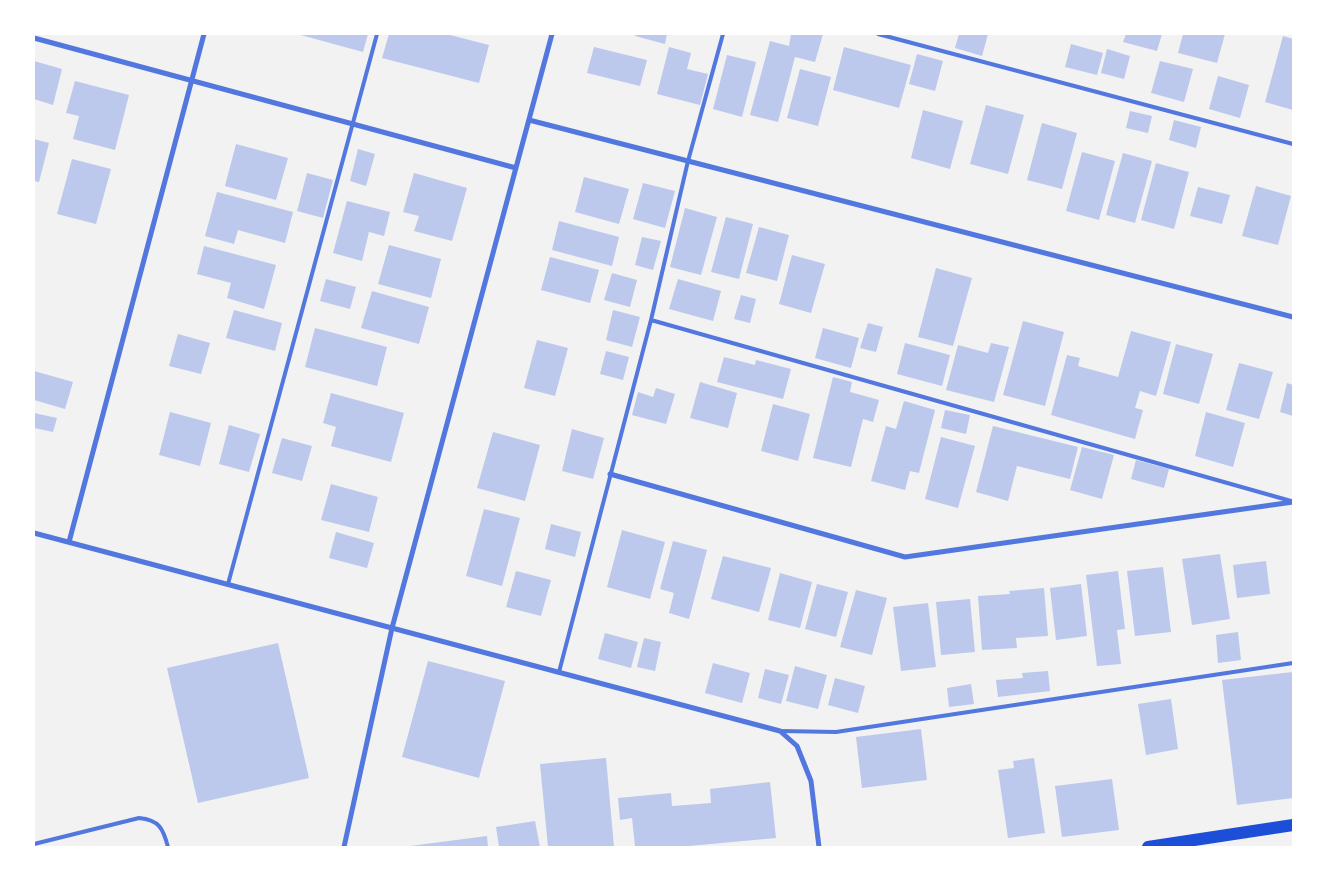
<!DOCTYPE html>
<style>
body{margin:0}
#map{position:relative;width:1327px;height:881px;overflow:hidden;background:#f2f2f2;font-family:Raleway,sans-serif}
canvas{display:block}
.frame{position:absolute;inset:0;border:35px solid #fff;pointer-events:none}
</style>
<div id="map">
<canvas width="1327" height="881"></canvas>
<div class="frame"></div>
</div>
<script>
const context = document.querySelector('canvas').getContext('2d');
context.lineJoin = 'round';
function paint(path, color) { context.fillStyle = color; context.fill(path, 'evenodd'); }
function strokePath(path, color, width, dash) { context.strokeStyle = color; context.lineWidth = width; context.lineCap = dash ? 'butt' : 'round'; context.setLineDash(dash || []); context.stroke(path); }
paint(new Path2D(`
 M297 34H368L363 52Z
 M389 34H446L489 45 479 83 382 58Z
 M636 34H667L665 44 635 36Z
 M791 34H823L815 62 795 57 778 122 750 115 770 41 789 46Z
 M959 34H988L982 56 955 48Z
 M1126 34H1162L1157 51 1123 42Z
 M1183 34H1225L1217 63 1178 53Z
 M1283 36 1293 39V110L1265 102Z
 M1071 44 1103 53 1097 75 1065 67Z
 M594 47 647 60 640 86 587 73Z
 M669 47 691 53 687 69 708 74 700 105 657 94Z
 M844 47 911 65 899 108 833 90Z
 M1107 49 1130 56 1124 79 1101 73Z
 M917 54 943 61 935 91 909 84Z
 M727 55 756 62 742 117 713 109Z
 M34 61 62 69 53 105 34 99Z
 M1160 61 1193 69 1184 102 1151 93Z
 M800 69 831 77 818 126 787 118Z
 M1218 76 1249 85 1240 118 1209 109Z
 M75 81 129 95 115 150 73 139 79 116 66 113Z
 M986 105 1024 115 1008 174 970 164Z
 M923 110 963 121 950 169 911 158Z
 M1130 111 1152 116 1148 133 1126 128Z
 M1174 120 1201 127 1196 148 1169 140Z
 M1042 123 1077 133 1062 189 1027 180Z
 M34 139 49 143 39 182 34 181Z
 M236 144 288 158 276 200 225 186Z
 M358 149 375 154 366 186 350 181Z
 M1082 152 1115 161 1099 220 1066 211Z
 M1123 153 1152 161 1135 223 1106 215Z
 M72 159 111 169 96 224 57 214Z
 M1156 163 1189 172 1174 229 1141 220Z
 M307 173 333 180 323 218 297 211Z
 M414 173 467 188 452 241 414 231 419 216 403 212Z
 M584 177 629 189 619 224 575 212Z
 M643 183 675 191 665 228 633 219Z
 M1256 186 1291 196 1278 245 1242 236Z
 M1198 187 1230 195 1222 224 1190 216Z
 M217 192 293 212 285 243 238 230 234 244 205 236Z
 M347 201 390 212 384 236 369 232 362 261 333 253Z
 M685 208 717 217 701 275 670 267Z
 M726 217 753 224 739 279 711 272Z
 M559 221 619 237 612 266 552 250Z
 M759 227 789 235 777 281 746 273Z
 M642 237 661 241 653 270 635 265Z
 M389 245 441 259 431 298 378 284Z
 M204 246 276 265 264 309 227 298 231 283 197 274Z
 M792 255 825 264 811 313 779 304Z
 M550 257 599 270 590 303 541 290Z
 M936 268 972 278 953 346 918 337Z
 M612 273 637 280 630 307 604 300Z
 M326 279 356 287 350 309 320 301Z
 M678 279 721 291 713 321 669 309Z
 M372 291 429 307 419 344 361 328Z
 M741 295 756 299 750 323 734 319Z
 M234 310 282 323 275 351 226 338Z
 M613 310 640 317 632 347 606 340Z
 M1023 321 1064 332 1045 406 1003 395Z
 M868 323 883 327 876 352 860 348Z
 M315 328 387 347 377 386 305 367Z
 M823 328 859 338 851 368 815 358Z
 M1131 331 1171 342 1156 396 1140 391 1135 408 1143 410 1135 439 1051 415 1067 355 1080 358 1078 366 1118 377Z
 M178 334 210 343 201 374 169 366Z
 M537 340 568 348 555 396 524 388Z
 M905 343 950 355 942 386 897 374Z
 M991 343 1009 347 994 402 946 390 958 345 988 353Z
 M1176 344 1213 354 1199 404 1163 394Z
 M606 351 629 357 623 380 600 374Z
 M724 357 755 365 756 360 791 369 783 399 717 382Z
 M1239 363 1273 372 1259 419 1226 410Z
 M34 371 73 382 65 409 34 400Z
 M833 377 852 382 850 392 879 400 873 422 863 419 851 467 813 458Z
 M700 382 737 393 728 428 690 418Z
 M1287 383 1293 385V416L1280 412Z
 M656 388 675 394 666 424 632 415 638 392 653 397Z
 M331 393 404 413 391 462 331 446 336 427 323 423Z
 M904 401 935 410 919 473 910 471 905 490 871 481 886 426 896 429Z
 M773 404 810 414 798 461 761 451Z
 M945 410 970 415 966 434 941 428Z
 M170 412 211 423 200 466 159 455Z
 M1206 412 1245 423 1233 467 1195 456Z
 M34 413 57 418 53 432 34 428Z
 M229 425 260 434 249 472 219 464Z
 M993 426 1078 447 1070 479 1017 466 1008 501 976 492Z
 M572 429 604 438 593 479 562 471Z
 M493 432 540 445 525 501 477 488Z
 M941 437 975 446 958 508 925 499Z
 M282 438 312 446 302 481 272 473Z
 M1082 447 1114 455 1102 499 1070 490Z
 M1136 460 1169 469 1164 488 1131 479Z
 M331 484 378 497 369 532 321 520Z
 M484 509 520 518 502 586 466 576Z
 M551 524 581 532 575 557 545 549Z
 M622 530 665 542 650 599 607 587Z
 M336 532 374 543 367 568 329 558Z
 M673 541 707 550 689 619 669 613 674 593 660 589Z
 M1220 554 1230 619 1192 625 1182 559Z
 M723 556 771 568 759 612 711 599Z
 M1266 561 1270 594 1237 598 1233 565Z
 M1163 567 1171 632 1135 636 1127 571Z
 M516 571 551 580 541 616 506 607Z
 M1118 571 1125 629 1117 630 1121 664 1097 666 1086 575Z
 M780 573 812 582 800 628 768 620Z
 M817 584 848 592 836 637 805 629Z
 M1081 584 1087 636 1056 640 1050 588Z
 M1044 588 1048 636 1016 638 1017 648 982 650 978 596 1010 594 1009 591Z
 M856 590 887 598 872 655 840 647Z
 M970 599 975 652 941 655 936 602Z
 M928 603 936 667 901 671 893 607Z
 M1238 632 1241 660 1218 663 1216 635Z
 M605 633 638 642 631 668 598 659Z
 M644 638 661 642 655 671 637 667Z
 M278 643 309 778 198 803 167 668Z
 M428 661 505 681 479 778 402 757Z
 M713 663 750 673 742 703 705 693Z
 M795 666 827 675 818 709 786 701Z
 M765 669 789 675 781 704 758 698Z
 M1048 671 1050 691 998 697 996 680 1023 678 1022 673Z
 M1293 672V798L1237 805 1222 680Z
 M835 678 865 686 858 713 828 705Z
 M971 684 974 704 949 707 947 688Z
 M1171 699 1178 749 1146 755 1138 704Z
 M921 729 927 780 862 788 856 737Z
 M606 758 614 847H548L540 764Z
 M1034 758 1045 833 1008 838 998 770 1014 768 1013 761Z
 M1112 779 1119 830 1062 837 1055 786Z
 M770 782 776 838 678 847H635L632 818 620 820 618 798 671 793 672 806 711 803 710 789Z
 M535 821 540 847H499L496 827Z
 M487 836 488 847H410V846Z`), '#bdc9ec');
strokePath(new Path2D(`
 M878 34 1293 144
 M651 320 688 161 723 34
 M228 584 377 34
 M559 672 651 320 1291 501
 M781 731 836 732 1293 663
 M34 844 139 818C159 820 163 828 168 847`), '#5277de', 4);
strokePath(new Path2D(`
 M34 38 516 168
 M529 120 1293 317
 M610 474 905 557 1293 502
 M34 533 780 731 797 746 811 781 819 847
 M69 542 204 34
 M344 847 392 628 552 34`), '#5277de', 5);
strokePath(new Path2D(`
 M1148 847 1293 825`), '#1d4ed8', 12);
</script>
